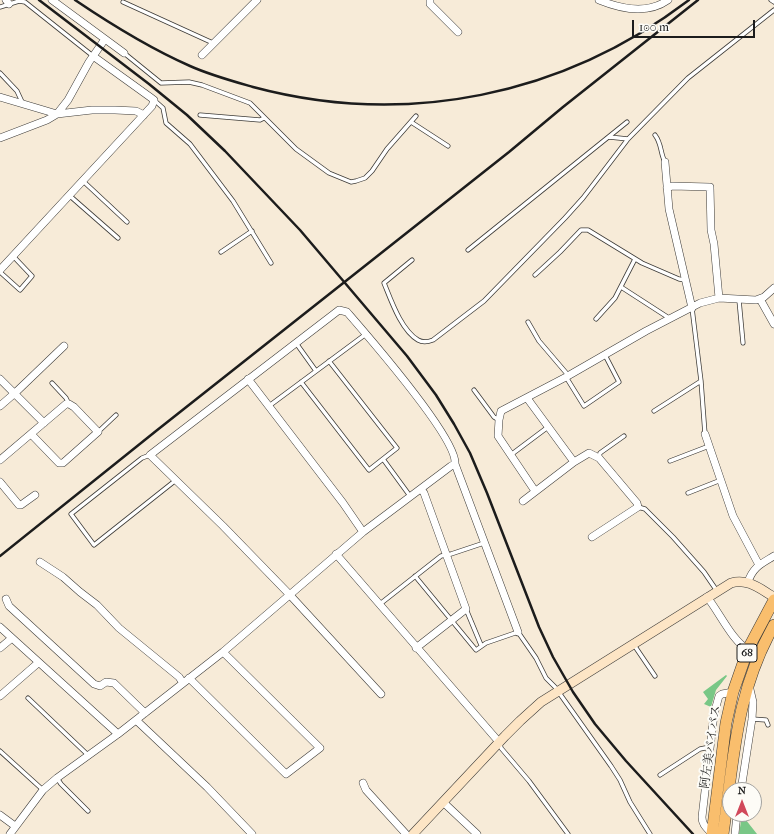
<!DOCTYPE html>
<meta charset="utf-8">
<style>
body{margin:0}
#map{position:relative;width:774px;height:834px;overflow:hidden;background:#f7ebd8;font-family:"IM FELL French Canon",serif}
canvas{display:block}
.north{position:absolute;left:722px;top:782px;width:40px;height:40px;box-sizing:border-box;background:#fdfcf7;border:1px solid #a3a29f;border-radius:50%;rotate:0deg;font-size:11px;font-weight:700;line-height:16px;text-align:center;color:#1c1c1c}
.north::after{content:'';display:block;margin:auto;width:14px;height:18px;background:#d1495b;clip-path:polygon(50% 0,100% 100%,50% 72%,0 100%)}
.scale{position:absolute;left:632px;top:20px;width:123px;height:18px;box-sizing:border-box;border:2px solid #1c1c1c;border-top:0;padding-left:5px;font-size:12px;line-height:14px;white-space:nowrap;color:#1c1c1c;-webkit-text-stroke:3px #fdfcf7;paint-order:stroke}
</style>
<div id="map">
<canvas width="774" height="834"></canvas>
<div class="north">N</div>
<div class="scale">100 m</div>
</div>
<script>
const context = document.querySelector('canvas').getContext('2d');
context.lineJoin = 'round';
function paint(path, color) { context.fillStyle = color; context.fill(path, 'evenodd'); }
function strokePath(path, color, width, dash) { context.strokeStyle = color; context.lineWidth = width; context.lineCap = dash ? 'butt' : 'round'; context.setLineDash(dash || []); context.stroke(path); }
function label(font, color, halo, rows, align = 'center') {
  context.font = font + ' "IM FELL French Canon","Noto Serif JP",serif'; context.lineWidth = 4; context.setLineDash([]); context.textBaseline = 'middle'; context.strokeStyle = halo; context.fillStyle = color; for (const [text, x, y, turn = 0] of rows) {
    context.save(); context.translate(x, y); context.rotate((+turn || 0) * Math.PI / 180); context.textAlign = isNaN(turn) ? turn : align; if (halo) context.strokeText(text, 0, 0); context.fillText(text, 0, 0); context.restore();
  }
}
paint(new Path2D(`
 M726 675 727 676 716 690 711 707 704 704 708 699 703 692Z
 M742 815 757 834H739Z`), '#79c786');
const lane = new Path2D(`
 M771 0 774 2
 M123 2 213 43
 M0 7 19 1 25 2 93 56
 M124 53 161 83 189 82 202 85 250 103 296 149 329 173 351 182 356 181 365 178 372 171 387 149 416 116
 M0 73 17 91 23 104
 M154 100 163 108 166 123 190 144 233 201 271 263
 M200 115 260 120 264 118
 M411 122 448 146
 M655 135C662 144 660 153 665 162
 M609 137 628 139
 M83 181 127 222
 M70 196 118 238
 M468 250 627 122
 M221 252 252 231
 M412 260 384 283C391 300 401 330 418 340 423 343 428 342 433 340L484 301 565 218 583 198 628 139 688 78 774 10
 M0 272 20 290 32 276 13 256
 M535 275 560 252 581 230H588L642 263 679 279 685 280
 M621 287 669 318
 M739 300 743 343
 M692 308 701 381 705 434
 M596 319 615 298 635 259
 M528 322 539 341 568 375
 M296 343 316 371
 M566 377 584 406 619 382 605 355
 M301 382 369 470 397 448 329 361
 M52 383 66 398 69 404
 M474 390 494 417 499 420
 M269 406 366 334
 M654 411 701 381
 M98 432 116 415
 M512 454 548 427
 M150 455 142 458 71 514 94 545 176 480
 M599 458 600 453 624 436
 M383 459 410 496
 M670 461 709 446
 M688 493 721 480
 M638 507 645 509 673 537 704 572 717 591
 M415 576 476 650 486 643 518 632 536 658 546 678 555 687 611 766 620 780 630 802 650 834
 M380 604 441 556 451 554 484 543
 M466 609 481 645
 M634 645 655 676
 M28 698 89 756
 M752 719 766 720 768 725
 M500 743 501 748 529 781 568 834
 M0 751 43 790
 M660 775 700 749 710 747
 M57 778 61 784 88 811`);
const street = new Path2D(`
 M6 0 9 4
 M52 0 124 53
 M430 0V4L458 32
 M599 0C621 9 647 15 668 0
 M202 55 257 0
 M0 97 57 114 92 110H115L136 111 144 115
 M0 138 47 120 57 114 68 100 89 62 105 39
 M665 162 669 209 692 308
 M667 188 672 186 710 187 711 230 714 244 719 298
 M0 270 152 106 154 100 150 97 93 56
 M760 299 774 324
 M0 379 44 423
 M248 379 343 503 363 532
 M527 398 574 462 589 453 599 458 637 503 638 507 592 537
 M0 406 15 393 64 346
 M705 434 733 516 759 565
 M0 460 66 404H69L74 407 98 432 63 463H59L31 434
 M0 482 19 505H21L35 495
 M535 491 498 436 499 420 501 411 566 377 646 331 700 303 719 298 756 300 764 297 774 288
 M523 501 574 462
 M336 554 499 742
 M40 562 63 577 80 592 97 605 119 628 179 677 183 683
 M748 582C753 567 761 564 774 556
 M707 597C718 610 734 644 748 649
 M6 599 9 606 94 684 100 686 106 682 114 683 145 713
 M0 627 118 734
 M0 648 12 638
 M416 648 466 609 424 493 421 489
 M189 678 286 774 320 748 223 652
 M381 694 289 594 223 526 150 455 339 310 347 312C366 334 458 439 455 464L518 632
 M0 696 38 663
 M136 720 207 787 252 834
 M363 783 366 790 406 834
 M741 790 752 719 753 702 749 685
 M443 802 477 834
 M0 815 15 826
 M10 834 43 790 57 778 118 734 223 652 363 532 451 466 455 464
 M712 834C707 828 702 825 702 817L714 714 719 696 722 694 733 692
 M735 834 737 814`);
const secondary = new Path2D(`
 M413 834 505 736 520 721 541 702 731 583C748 578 760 589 774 597`);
const primary = new Path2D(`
 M712 834 726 723 733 692 748 649 774 600
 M723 834C734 759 735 694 774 625`);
strokePath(lane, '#3d3b38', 5);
strokePath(street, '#3d3b38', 8);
strokePath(secondary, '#3d3b38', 10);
strokePath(primary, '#3d3b38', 12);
strokePath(lane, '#fff', 3.5);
strokePath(street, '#fff', 7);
strokePath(secondary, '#fde5c5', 9);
strokePath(primary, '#f9be6d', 11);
strokePath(new Path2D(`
 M39 0 149 84 187 115 225 151 300 230 407 356 436 395 454 424 470 453 487 493 539 627 553 657 573 692 595 724 626 761 693 834
 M75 0C112 25 149 48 190 66 210 75 232 81 253 87 406 128 563 96 689 0
 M0 556 156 431 509 152 563 107 698 0`), '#1c1c1c', 2.5);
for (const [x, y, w] of [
 [747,653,20]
]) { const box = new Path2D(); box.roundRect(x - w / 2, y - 9, w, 18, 3); context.fillStyle = '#fdfcf7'; context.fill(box); strokePath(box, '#1c1c1c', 1); }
label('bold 11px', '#1c1c1c', null, [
 ["68",747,653]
]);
label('12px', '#1c1c1c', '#fdfcf7', [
 ["阿左美バイパス",711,747,-82]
]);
</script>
